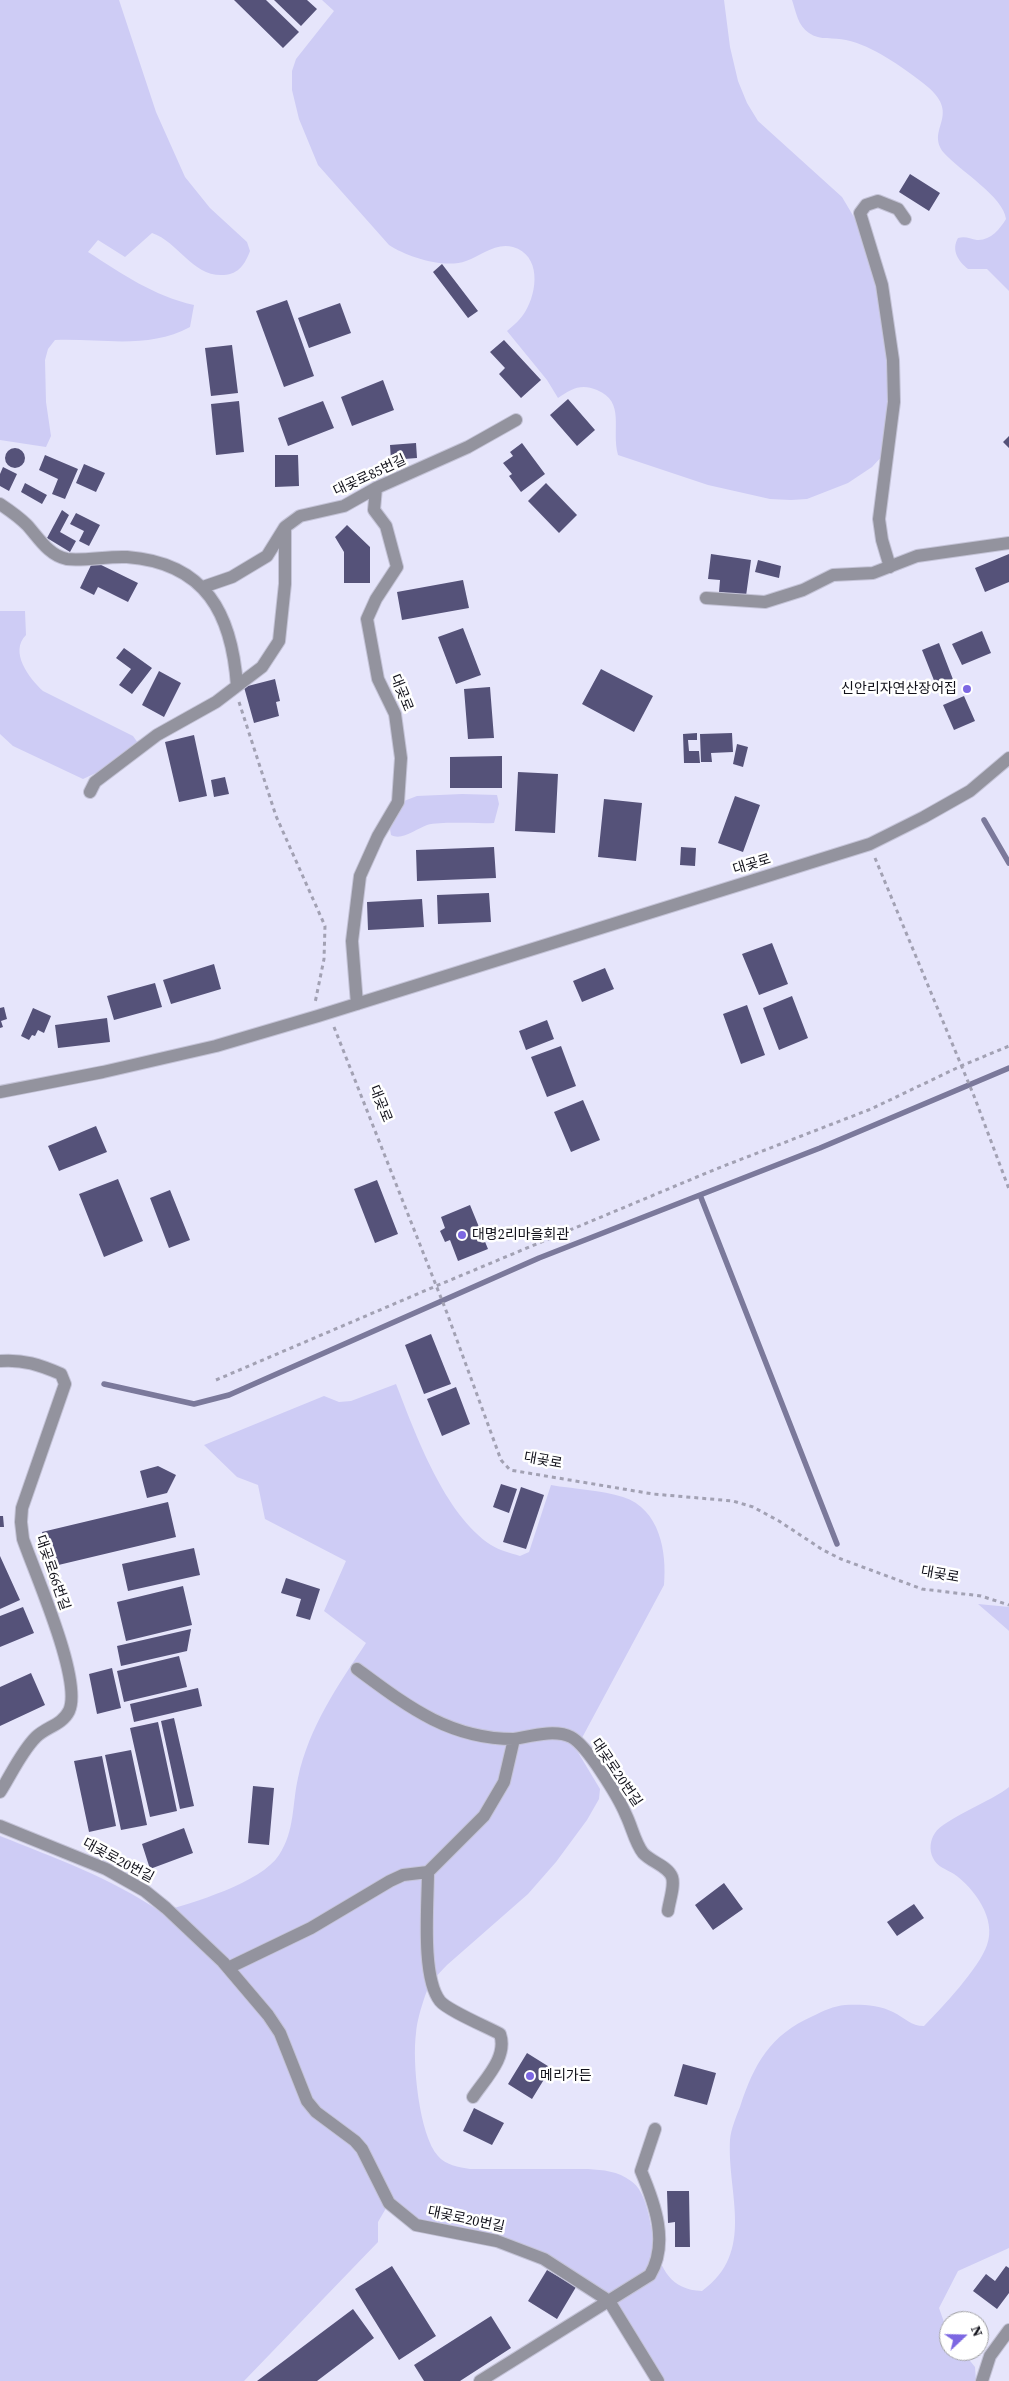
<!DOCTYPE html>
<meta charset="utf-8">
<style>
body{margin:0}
#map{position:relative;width:1009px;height:2381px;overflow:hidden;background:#e6e5fb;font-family:"Source Serif 4",serif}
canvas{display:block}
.north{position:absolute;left:939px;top:2311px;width:50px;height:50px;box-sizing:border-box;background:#fff;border:1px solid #a0a0a3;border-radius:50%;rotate:69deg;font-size:14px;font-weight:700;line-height:20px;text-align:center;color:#11111a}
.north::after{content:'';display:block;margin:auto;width:18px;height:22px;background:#7c67e2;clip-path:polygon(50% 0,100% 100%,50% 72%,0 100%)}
</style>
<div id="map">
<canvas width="1009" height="2381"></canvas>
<div class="north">N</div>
</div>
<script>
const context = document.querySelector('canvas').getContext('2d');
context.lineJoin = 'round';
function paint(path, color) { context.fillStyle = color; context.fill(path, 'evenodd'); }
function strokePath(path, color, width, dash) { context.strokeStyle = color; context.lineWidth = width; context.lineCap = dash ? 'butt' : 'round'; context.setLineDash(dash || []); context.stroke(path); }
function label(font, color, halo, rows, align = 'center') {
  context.font = font + ' "Source Serif 4","Noto Sans KR",serif'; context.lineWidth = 5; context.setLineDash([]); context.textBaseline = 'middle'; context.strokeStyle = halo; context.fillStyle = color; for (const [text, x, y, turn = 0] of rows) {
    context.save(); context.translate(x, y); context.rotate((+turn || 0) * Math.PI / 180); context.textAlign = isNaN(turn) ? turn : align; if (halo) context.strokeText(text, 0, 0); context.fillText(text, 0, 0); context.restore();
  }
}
paint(new Path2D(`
 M0 0H119L156 112 185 177 210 208 247 242 250 251C245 264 239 274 224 275 192 277 179 242 152 233L125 257 98 240 88 252C122 274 154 296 194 305L190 327C148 350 100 338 55 340L48 349 45 360 46 402 51 436 46 447 0 440Z
 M322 0H724L730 47 738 81 747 103 758 121 842 197 867 239 891 369 885 453 872 467 848 483 807 499 791 500 770 499 708 485 618 455C611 429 626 402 597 390 581 383 571 389 558 398L547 380 507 331C514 325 521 319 525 312 538 291 541 255 513 247 496 242 480 256 466 261 445 269 407 257 389 245L318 165 299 119 292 90V71L296 59 334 11Z
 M792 0H1009V291L987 269H968C958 261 951 250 958 238 966 236 970 239 977 240 990 241 1000 229 1006 219 1004 197 959 170 944 153 924 128 965 115 923 83 901 66 873 46 846 40 834 37 820 41 809 33 798 26 796 12 792 0Z
 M0 611H25L26 635C9 652 29 678 43 691L133 736 138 743 113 765 83 779 13 746 0 734Z
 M462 794 497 795 499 804 494 823C477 824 443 821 427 825 416 829 402 841 391 835L390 829 404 801 417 796Z
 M396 1384C416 1435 444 1514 491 1545 499 1550 510 1553 520 1556L529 1552 551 1485C573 1489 602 1490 623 1497 660 1509 667 1552 664 1585L576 1749 600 1789 599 1799 587 1820 556 1862 528 1894 447 1965C438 1974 429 1984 425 1996 421 2008 417 2021 416 2033 412 2062 419 2135 438 2156 445 2165 459 2167 470 2169H588C603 2170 618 2171 631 2181 663 2203 639 2289 702 2291 756 2252 727 2194 730 2140 731 2129 736 2117 740 2107 754 2064 770 2035 813 2016 823 2011 834 2006 845 2005 860 2004 880 2005 893 2012 905 2018 911 2026 924 2026 941 2009 980 1967 987 1945 997 1919 974 1888 954 1874 946 1869 937 1867 933 1858 929 1850 930 1840 935 1833 944 1819 992 1801 1009 1787V2248L958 2271 939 2308 949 2336V2351H962L975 2367 976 2381H659L609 2301 544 2259 416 2225 389 2203 378 2222V2242L244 2381H0V1836C55 1858 111 1878 161 1912 192 1903 261 1883 279 1855 295 1831 292 1804 298 1778 309 1727 338 1685 366 1643L324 1611 346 1561 265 1519 258 1485 237 1477 204 1445 324 1396 339 1402 351 1401Z
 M978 1604 1009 1607V1631L1008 1630Z`), '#ceccf5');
strokePath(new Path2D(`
 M984 820 1009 863
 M700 1195 837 1544
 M104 1384 194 1404 229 1395 539 1258 820 1148 1009 1068`), '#7b799b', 5.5);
paint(new Path2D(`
 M234 0H266L299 32 283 48Z
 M274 0H307L317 9 301 26Z
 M910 174 940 193 929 211 899 192Z
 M442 264 478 311 468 318 433 272Z
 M287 300 314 376 284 387 256 311Z
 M340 303 351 333 309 348 298 318Z
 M504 340 541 380 521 398 499 374 505 368 490 352Z
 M232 345 238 393 211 396 205 348Z
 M383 380 394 410 352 426 341 397Z
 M568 399 595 430 577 446 550 415Z
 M239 401 244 452 216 455 211 404Z
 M323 401 334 428 288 446 278 418Z
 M1009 436V448L1003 442Z
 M416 443 417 458 391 460 390 445Z
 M522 443 545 474 521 492 509 476 512 474 503 463 513 456 510 452Z
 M5 458a10 10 0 1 1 20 0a10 10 0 1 1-20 0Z
 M45 455 78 469 65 499 52 494 58 479 39 470Z
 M275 455H298L299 486 275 487Z
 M84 464 105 473 96 492 76 483Z
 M3 467 17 474 9 491 0 486V474Z
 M25 483 47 495 42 504 21 492Z
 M546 483 577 515 559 533 528 501Z
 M62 510 69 515 60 532 76 541 70 552 47 538Z
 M76 513 100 525 89 546 79 541 84 531 70 524Z
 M347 525 370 547V583H344V552L335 537Z
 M711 554 751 560 746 596 719 592 720 580 708 579Z
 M1009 554V582L985 592 975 568Z
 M758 560 781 566 779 578 755 572Z
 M93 561 138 583 128 602 98 587 94 595 80 588Z
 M463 580 469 608 402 620 397 592Z
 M463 628 481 675 456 684 438 637Z
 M982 631 991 653 962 665 952 644Z
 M939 643 954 682 937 688 922 650Z
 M124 648 152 668 132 694 119 685 131 669 116 658Z
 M601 669 653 696 634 732 582 704Z
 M159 671 181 683 164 717 142 705Z
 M275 679 280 701 276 702 279 716 254 723 244 687Z
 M490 687 494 738 468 739 464 689Z
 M964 696 975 721 954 730 943 705Z
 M697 733V740H688L689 751H699L700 763H684L683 734Z
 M732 733 733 752 711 753 712 762H701L700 734Z
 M194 735 207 796 179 802 165 742Z
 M737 744 748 747 743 767 733 764Z
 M502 756V788H450V757Z
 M518 772 558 774 555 833 515 831Z
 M225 777 229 794 214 797 211 780Z
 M735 796 760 805 743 852 718 843Z
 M604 799 642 803 636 861 598 857Z
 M494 847 496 878 417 881 416 850Z
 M681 847 696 848 695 866 680 865Z
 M489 893 491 922 438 924 437 895Z
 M422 899 424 927 368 930 367 902Z
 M772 943 788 984 759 995 742 954Z
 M214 964 221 989 171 1004 163 980Z
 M605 968 614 989 582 1002 573 981Z
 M155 983 162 1007 114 1020 107 996Z
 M792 996 808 1038 779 1050 763 1008Z
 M747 1005 765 1055 741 1064 723 1014Z
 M4 1007 7 1019 1 1021 3 1027 0 1028V1008Z
 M33 1008 51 1016 44 1033 38 1030 35 1036 32 1035 29 1040 21 1036Z
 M107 1018 110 1042 58 1048 55 1025Z
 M547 1020 554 1039 526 1050 519 1031Z
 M561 1046 576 1086 547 1097 531 1057Z
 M583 1100 600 1140 571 1152 554 1112Z
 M96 1126 107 1152 59 1171 48 1146Z
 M118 1179 143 1241 104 1257 79 1194Z
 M377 1180 398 1234 375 1243 354 1189Z
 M170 1190 190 1240 169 1248 150 1198Z
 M470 1205 488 1249 458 1261 450 1240 445 1242 440 1231 445 1228 441 1217Z
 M431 1334 451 1384 424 1394 405 1345Z
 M456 1387 470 1424 442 1436 427 1399Z
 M158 1466 176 1475 167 1493 147 1498 140 1471Z
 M501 1484 517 1489 509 1513 493 1507Z
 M521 1487 544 1495 526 1549 503 1542Z
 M168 1502 176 1537 50 1567 42 1532Z
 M0 1516H3L4 1527H0Z
 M194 1548 200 1575 128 1591 122 1564Z
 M0 1556 20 1600 0 1609Z
 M286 1578 320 1589 310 1620 296 1616 301 1599 281 1593Z
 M183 1586 192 1625 126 1641 117 1602Z
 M23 1607 34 1633 0 1647V1616Z
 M191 1629 187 1651 121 1666 117 1646Z
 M179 1656 187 1687 124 1702 117 1671Z
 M112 1668 121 1708 97 1714 89 1674Z
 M31 1673 45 1705 0 1726V1687Z
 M198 1688 202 1706 134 1722 130 1704Z
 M174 1718 194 1806 180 1809 161 1721Z
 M158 1722 177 1811 150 1817 130 1728Z
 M131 1750 147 1825 121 1830 105 1755Z
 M102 1756 116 1826 89 1832 74 1761Z
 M253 1786 274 1788 269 1845 248 1843Z
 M184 1828 193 1853 150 1869 142 1844Z
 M724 1883 743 1909 713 1930 695 1905Z
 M914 1904 924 1918 897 1936 887 1922Z
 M527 2053 551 2068 532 2099 508 2084Z
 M683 2064 716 2073 707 2105 674 2096Z
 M474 2108 504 2123 492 2145 463 2131Z
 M667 2191H689L690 2247H675V2222L668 2223Z
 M392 2266 436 2336 399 2360 355 2289Z
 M1006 2266 1009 2268V2293L997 2309 973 2291 986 2274 995 2281Z
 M547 2270 576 2287 557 2319 528 2301Z
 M353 2309 374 2338 317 2381H257Z
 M491 2316 511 2348 460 2381H424L414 2365Z`), '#555279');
const minor = new Path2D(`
 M0 504C9 510 19 517 27 525 38 537 49 556 67 559 85 561 108 556 127 557 206 563 232 614 237 686
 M890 567 882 540 879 519 894 402 893 360 882 285 860 213 866 205 878 201 898 209 905 219
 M203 587 232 577 267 556 285 527
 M706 598 765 602 803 590 833 575 873 573 917 556 1009 543
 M90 792 95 782 157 735 216 702 262 667 279 641 285 584V527L300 516 344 506 376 488 468 447 516 420
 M357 1004 352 941 360 876 378 836 398 802 401 758 395 714 378 679 367 619 376 599 397 567 386 526 374 510 376 488
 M0 1092 103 1072 216 1046 318 1016 870 844 924 817 970 791 1009 758
 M0 1361C23 1359 40 1365 61 1374L65 1384 22 1508 21 1522 23 1539C35 1574 83 1681 69 1711 62 1725 46 1727 36 1737 21 1752 11 1775 0 1792
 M357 1669C407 1706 449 1739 514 1739
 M0 1826 106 1869 145 1891 166 1908 223 1962 268 2015 280 2033 307 2101 316 2112 355 2141 362 2149 389 2203 416 2225 497 2241 544 2259 609 2301 658 2381
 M428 1872C428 1903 421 1977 440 2001 447 2010 487 2027 500 2034 508 2057 485 2079 473 2097
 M228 1968 311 1928 390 1881 403 1875 428 1872 484 1816 504 1782 514 1739C531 1736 555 1729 571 1737 587 1745 619 1798 626 1815 632 1827 635 1843 643 1853 651 1862 668 1866 672 1877 675 1886 669 1902 668 1911
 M480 2381 650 2275C669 2243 655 2204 641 2171L655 2129
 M982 2381 990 2356 1009 2330`);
strokePath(minor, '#c4c3d7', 14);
strokePath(new Path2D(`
 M239 702 276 816 325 926 324 959 315 1003
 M875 858 974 1096 1009 1189
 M334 1027 447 1313 501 1460 510 1470 653 1494 733 1501 753 1507 779 1521 823 1550 841 1559 922 1589 981 1596 1009 1605
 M216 1380 436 1286 716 1169 871 1109 961 1066 1009 1046`), '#a2a1b3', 3, [4, 4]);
strokePath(minor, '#93939e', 12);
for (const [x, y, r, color] of [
 [967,689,5,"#7c67e2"],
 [462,1235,5,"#7c67e2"],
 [530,2076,5,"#7c67e2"]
]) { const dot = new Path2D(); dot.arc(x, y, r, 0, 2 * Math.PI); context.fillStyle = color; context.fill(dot); strokePath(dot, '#fff', 2); }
label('14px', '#11111a', '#fff', [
 ["대곶로85번길",370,476,-25],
 ["대곶로",401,693,68],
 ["대곶로",752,865,-17],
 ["대곶로",380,1104,68],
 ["대곶로",543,1461,10],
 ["대곶로66번길",52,1573,71],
 ["대곶로",940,1575,10],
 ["대곶로20번길",616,1773,56],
 ["대곶로20번길",118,1861,28],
 ["대곶로20번길",466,2220,12]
]);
label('14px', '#11111a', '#fff', [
 ["신안리자연산장어집",957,689,"right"],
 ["대명2리마을회관",472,1235],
 ["메리가든",540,2076]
], 'left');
</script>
